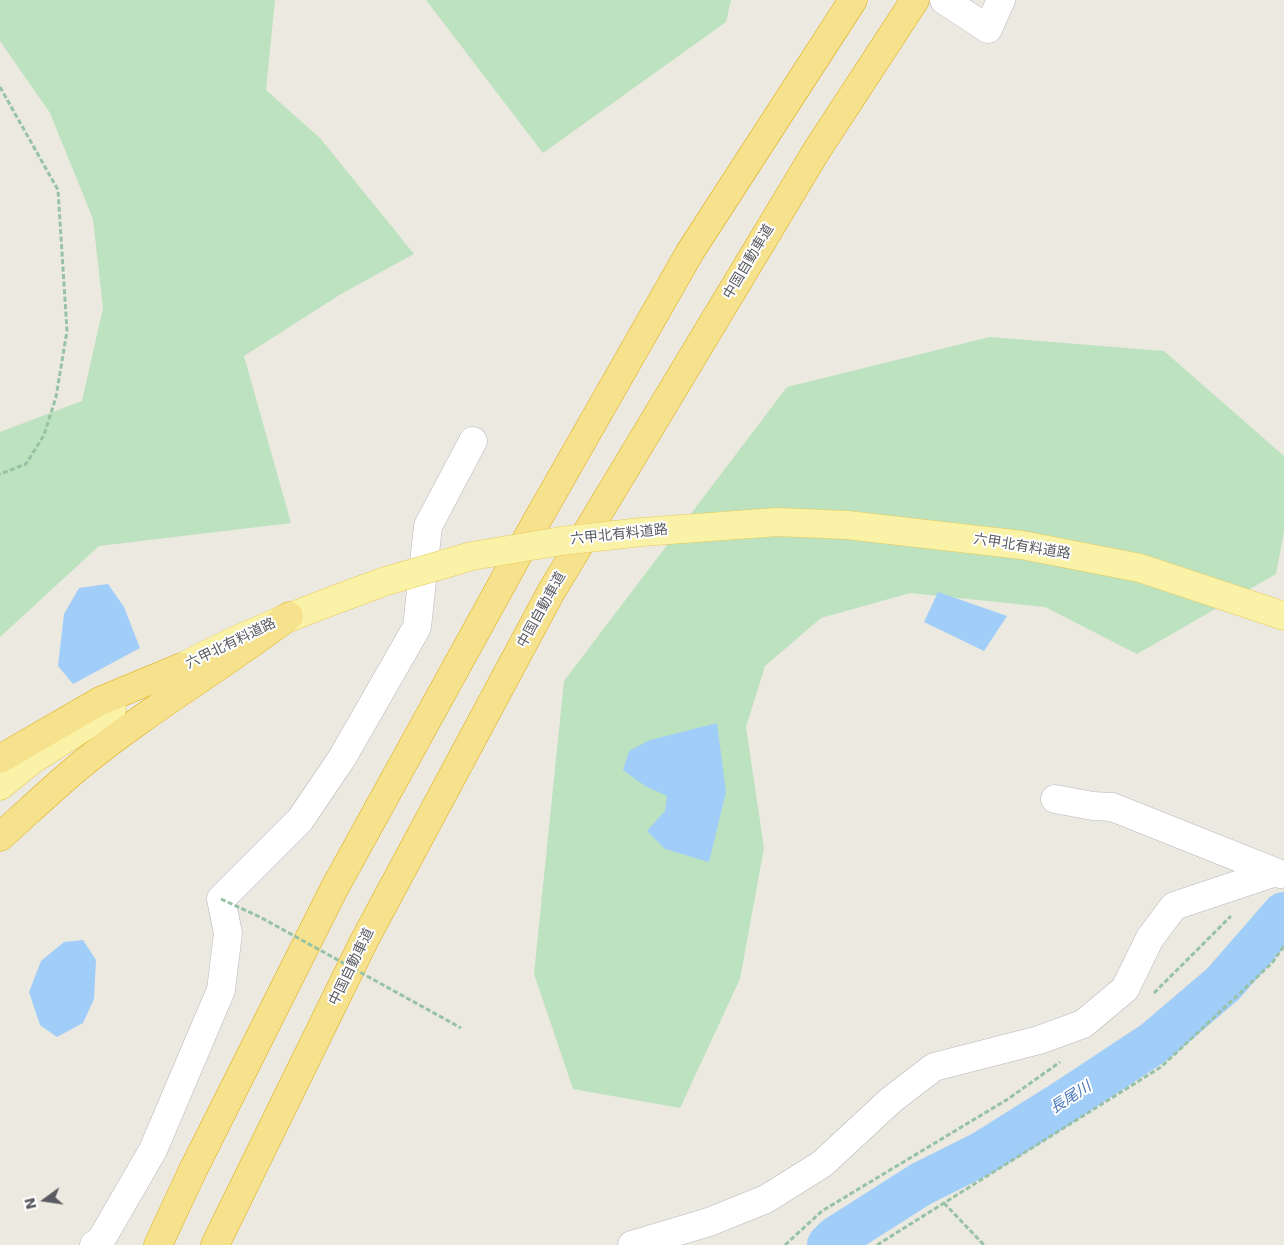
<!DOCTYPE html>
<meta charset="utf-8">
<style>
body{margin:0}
#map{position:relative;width:1284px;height:1245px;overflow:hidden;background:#ebe9e0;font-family:"DejaVu Sans",sans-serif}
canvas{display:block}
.north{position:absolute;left:20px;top:1175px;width:50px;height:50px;-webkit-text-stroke:4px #fff;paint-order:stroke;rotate:256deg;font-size:14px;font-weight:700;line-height:20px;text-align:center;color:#595b60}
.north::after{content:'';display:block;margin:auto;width:18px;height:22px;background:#595b60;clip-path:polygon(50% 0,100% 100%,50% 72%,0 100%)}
</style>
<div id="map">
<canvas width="1284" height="1245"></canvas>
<div class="north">N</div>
</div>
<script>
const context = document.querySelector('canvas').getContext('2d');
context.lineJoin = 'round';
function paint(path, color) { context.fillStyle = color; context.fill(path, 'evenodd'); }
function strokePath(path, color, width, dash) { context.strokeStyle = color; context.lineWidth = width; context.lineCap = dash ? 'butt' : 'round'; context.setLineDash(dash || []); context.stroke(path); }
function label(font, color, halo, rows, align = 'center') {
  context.font = font + ' "DejaVu Sans","Noto Sans JP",sans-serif'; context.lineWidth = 4; context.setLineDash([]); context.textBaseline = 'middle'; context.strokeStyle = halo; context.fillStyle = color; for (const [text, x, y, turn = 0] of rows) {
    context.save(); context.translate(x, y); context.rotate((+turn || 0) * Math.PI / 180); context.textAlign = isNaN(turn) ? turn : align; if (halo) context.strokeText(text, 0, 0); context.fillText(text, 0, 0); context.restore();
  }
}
paint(new Path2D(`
 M0 0H275L266 90 320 138 414 254 341 294 244 356 291 523 99 546 0 637V432L82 401 103 308 93 219 50 113 0 41Z
 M426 0H731L726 22 543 153Z
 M990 337 1164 351 1284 456V531L1276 574 1137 654 1045 607 910 593 821 618 765 666 746 727 764 848 740 979 680 1108 573 1089 534 974 564 681 787 387Z`), '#bde2bf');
paint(new Path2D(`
 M108 584 124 607 140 648 73 684 58 666 64 614 79 588Z
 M938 592 1007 616 984 651 924 622Z
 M717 723 726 792 709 862 665 849 647 831 665 811 667 796 645 786 623 770 629 751 650 740Z
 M83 940 96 960 94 999 83 1023 57 1037 40 1025 29 992 41 961 64 942Z`), '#a1cdf9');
strokePath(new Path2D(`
 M829 1245 836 1238 921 1184 983 1153 1058 1106 1155 1042 1223 984 1284 914`), '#a1cdf9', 44);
const minor = new Path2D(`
 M944 0 988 29 1001 0
 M1055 799 1093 806 1112 807 1280 874
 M94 1245 101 1240 153 1150 221 990 228 933 221 899 300 820 342 758 417 627 428 526 473 441
 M632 1245 709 1222 766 1199 822 1164 891 1100 934 1067 1039 1040 1083 1024 1125 989 1150 938 1174 906 1273 873`);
const major = new Path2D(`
 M642 532 777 522 847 525 1022 545 1140 568 1284 616
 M162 679C233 637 309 609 386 581
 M0 786 32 760 112 709`);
const highway = new Path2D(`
 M0 759 100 701 182 667
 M0 837C27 813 54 787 82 764 148 710 222 667 289 616
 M158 1245 192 1172 334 889 535 524 690 252 853 0
 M215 1245 364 941 551 592 817 150 915 0`);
strokePath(minor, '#b6b7bc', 29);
strokePath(major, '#e8ca5c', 29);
strokePath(highway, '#deaa0d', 29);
strokePath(new Path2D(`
 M0 87 58 190 67 331 56 397 44 435 26 464 0 474
 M1154 993 1231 916
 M944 1203 984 1245
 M785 1245 822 1211 1008 1099 1060 1062
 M877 1245 1161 1067 1272 963 1284 946`), '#97c2a6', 3, [5, 2.5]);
strokePath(minor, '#fff', 28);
strokePath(major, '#faf2a6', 28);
strokePath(highway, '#f6e28c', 28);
const majorBridge = new Path2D(`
 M386 581 472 556 561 541 642 532`);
strokePath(majorBridge, '#e8ca5c', 29, []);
strokePath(new Path2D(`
 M221 899 260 917 461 1028`), '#97c2a6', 3, [5, 2.5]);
strokePath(majorBridge, '#faf2a6', 28);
label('14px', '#595b60', '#fff', [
 ["中国自動車道",749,262,-59],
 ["六甲北有料道路",619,535,-6],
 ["六甲北有料道路",1022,547,9],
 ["中国自動車道",542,610,-61],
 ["六甲北有料道路",231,644,-26],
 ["中国自動車道",352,967,-64]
]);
label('italic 15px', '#4777ba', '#fff', [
 ["長尾川",1071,1098,-33]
]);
</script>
